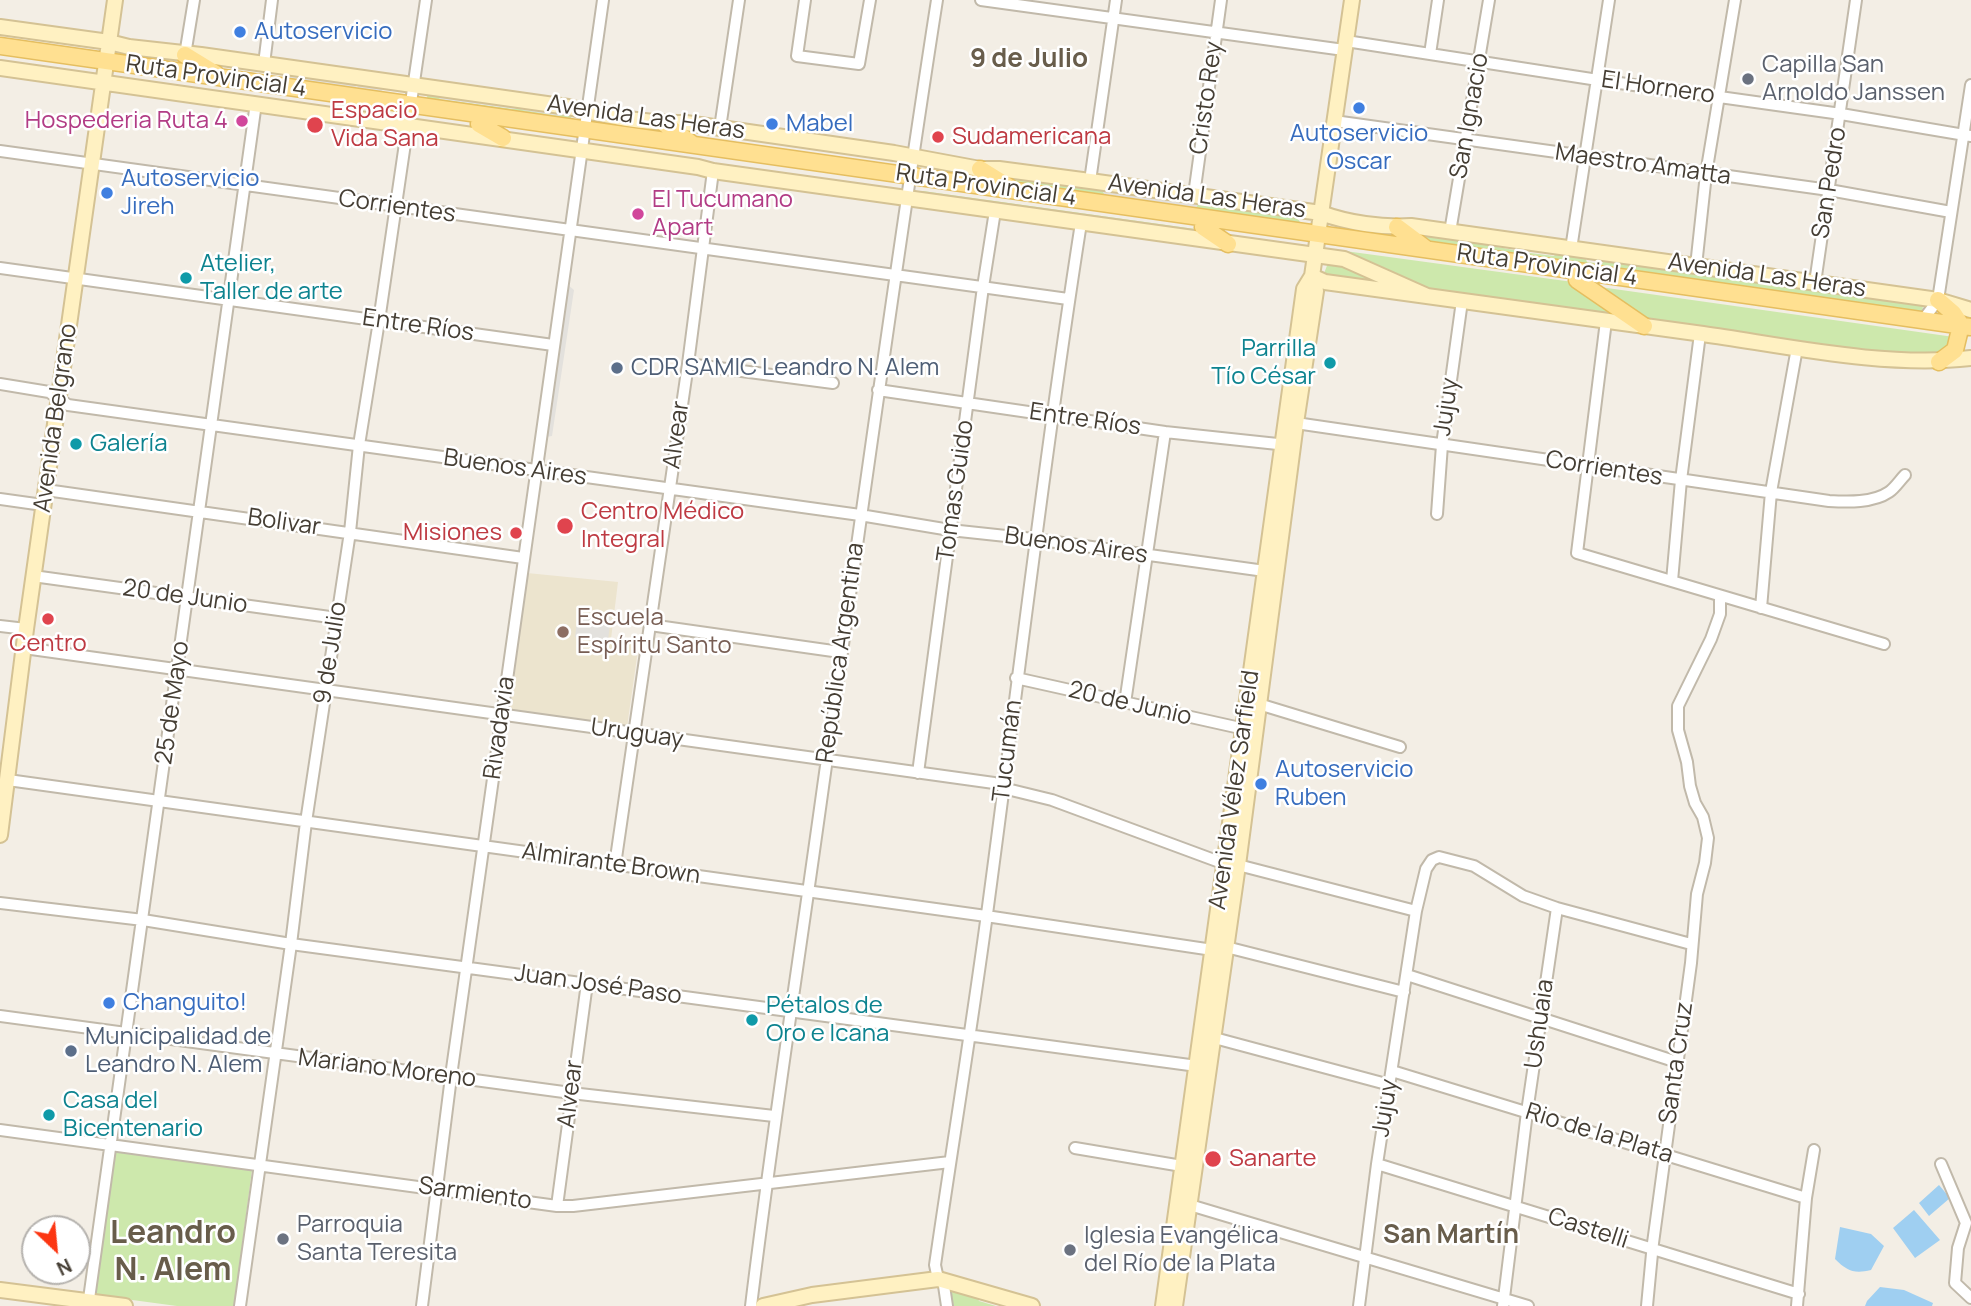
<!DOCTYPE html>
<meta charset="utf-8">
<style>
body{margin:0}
#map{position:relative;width:1971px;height:1306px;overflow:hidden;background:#f3eee5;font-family:Manrope,sans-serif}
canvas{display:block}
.north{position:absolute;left:21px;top:1215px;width:70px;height:70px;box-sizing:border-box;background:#fff;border:2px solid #b5b2ae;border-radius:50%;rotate:154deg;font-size:19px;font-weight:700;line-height:28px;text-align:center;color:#453e34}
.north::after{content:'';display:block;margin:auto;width:24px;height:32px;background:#fc3612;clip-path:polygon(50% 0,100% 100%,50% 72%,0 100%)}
</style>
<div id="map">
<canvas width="1971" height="1306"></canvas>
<div class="north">N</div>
</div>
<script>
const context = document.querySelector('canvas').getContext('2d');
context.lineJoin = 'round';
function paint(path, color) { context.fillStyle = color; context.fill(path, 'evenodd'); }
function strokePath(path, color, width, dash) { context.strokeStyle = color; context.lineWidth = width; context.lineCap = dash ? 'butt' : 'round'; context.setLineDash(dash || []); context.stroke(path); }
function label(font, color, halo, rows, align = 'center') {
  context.font = font + ' Manrope,sans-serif'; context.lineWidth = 5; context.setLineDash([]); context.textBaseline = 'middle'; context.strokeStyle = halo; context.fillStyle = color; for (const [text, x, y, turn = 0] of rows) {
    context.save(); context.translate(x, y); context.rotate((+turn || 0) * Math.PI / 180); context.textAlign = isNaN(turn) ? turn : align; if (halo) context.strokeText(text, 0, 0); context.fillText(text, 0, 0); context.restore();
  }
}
paint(new Path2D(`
 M527 573 618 582 611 639 639 643 627 727 510 712Z`), '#ece4ce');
paint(new Path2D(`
 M428 94H438L440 99 514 109 519 106 569 113 572 119 571 122 426 100Z
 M1000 175 1102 190 1106 197 1194 209 1199 203 1296 216 1300 222 1299 224 1015 187Z
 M923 191 1195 229 1209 234 920 194Z
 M1410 230 1519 251 1522 246V252L1554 256 1557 251 1584 255 1587 262 1602 264 1605 258 1921 304 1923 308 1920 313 1431 247Z
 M1345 251 1573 282 1626 317 1443 294 1345 254Z
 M1328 263 1344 264 1397 285 1323 276Z
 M1600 287 1954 337C1949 356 1931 356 1914 358L1651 323Z
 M114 1151 252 1170 234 1306H177L95 1295Z
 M953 1289 976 1294 979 1301 996 1306H954L951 1294Z`), '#cde8ac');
paint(new Path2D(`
 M285 72 385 85 381 92 358 89 357 83 355 89 288 79Z
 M438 94 563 112 559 116 522 110 519 106 515 109 440 99Z
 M1102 190 1199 203 1195 209 1106 197Z
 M567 284 574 290 552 436 546 437Z
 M578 613 611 617 608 640 575 637Z`), '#e3e1dd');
paint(new Path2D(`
 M1939 1185 1950 1198 1929 1216 1919 1203Z
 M1914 1210 1940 1240 1915 1258 1893 1228Z
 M1840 1227 1871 1234 1884 1246 1871 1270C1854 1274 1847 1271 1835 1259Z
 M1880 1287 1904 1290 1933 1303 1932 1306H1865L1867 1301Z`), '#9fcff1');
const street = new Path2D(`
 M805 0 797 56 859 64 870 0
 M981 0 1344 50
 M1346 41 1598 80 1841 114 1971 136
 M1430 54 1438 0
 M185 55 194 0
 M264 64 272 0
 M1334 121 1829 190 1951 212
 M720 128 739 0
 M0 151 1068 299
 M1090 181 1116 0
 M1194 195 1221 0
 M1450 232 1489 0
 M1571 249 1609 0
 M1696 266 1706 174 1735 0
 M0 268 553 345
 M1815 283 1856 0
 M1923 320 1938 300 1971 85
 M1606 321 1577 553 1884 644
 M688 364 833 383
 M0 384 49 392 68 405 860 515 950 530 1034 539 1272 572
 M878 390 1165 432 1287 445
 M1289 422 1829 501C1848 502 1873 503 1889 492 1895 488 1900 480 1905 475
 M46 490 523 558
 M0 499 43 505
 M1437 514 1442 445 1462 301
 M33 576 337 618
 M1672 581 1681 480 1700 334
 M1761 608 1771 492 1797 348
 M650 625 840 652
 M0 626 26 629
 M24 648 994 783 1011 790 1052 800 1225 864 1238 865 1416 911 1426 869 1432 860 1439 857 1474 866 1523 896 1557 908 1691 944
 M1016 678 1249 730
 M1252 702 1400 747
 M1125 703 1165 432
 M918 773 983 287 995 211
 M8 780 986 916 1206 949 1226 947 1404 992
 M615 865 688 364 713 171
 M0 903 143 920 291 944 1197 1066
 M1407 975 1677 1062
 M0 1016 571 1093 774 1116
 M1207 1036 1390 1085
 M1392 1071 1806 1198
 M0 1130 557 1206H573L950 1162
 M1075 1148 1182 1166
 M1377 1164 1799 1294
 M1941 1164 1966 1223 1958 1248 1955 1283 1971 1298
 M1183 1203 1528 1306
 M557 1206 587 983
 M938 1279 935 1265C952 1148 971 1032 987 914 1018 684 1045 453 1081 223
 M943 1279 947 1306
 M88 1306 256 103
 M240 1306 291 944 306 822 350 532 359 445 379 321 426 0
 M422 1306 452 1069 603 0
 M751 1306C772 1133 799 960 823 787 860 525 896 262 937 0
 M1359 1306 1377 1164 1416 911
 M1503 1306 1527 1112 1557 908
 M1647 1306 1653 1243 1691 963 1697 894 1705 863 1708 838 1703 817 1695 803 1690 786 1687 762 1678 730V706L1711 639 1720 614V596
 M1797 1306 1806 1198 1814 1150`);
const secondary = new Path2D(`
 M0 27 109 42 129 47 201 55 568 107C606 116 646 124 686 123L894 153 980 169H999L1090 181 1321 213C1348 223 1382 228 1411 226L1938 300 1971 310
 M0 68 698 167 713 171 1344 259 1427 296
 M1312 276 1325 282C1451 299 1577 316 1703 334 1787 346 1886 368 1971 358
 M0 835 26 629 115 0
 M0 1290 125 1306
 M763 1306 812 1295 938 1279 1032 1306
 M1163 1306 1304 289 1312 276
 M1175 1306 1238 865 1296 423 1316 291 1312 276 1352 0`);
const primary = new Path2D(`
 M0 46 1971 327
 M185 55 216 74
 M479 124 503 138
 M665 124 692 144
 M980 169 1009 187
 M1203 227 1228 244
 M1397 227 1425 248
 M1577 280 1644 326
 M1938 300 1953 313 1961 325 1955 350 1939 362`);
strokePath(street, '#c1b9aa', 14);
strokePath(secondary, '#d4c294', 18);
strokePath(primary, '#e5be60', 19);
strokePath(street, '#fff', 10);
strokePath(secondary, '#fff1c2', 14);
strokePath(primary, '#ffe091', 16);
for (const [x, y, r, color] of [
 [240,32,7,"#3f7fe0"],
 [1748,79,7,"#6b7280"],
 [1359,108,7,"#3f7fe0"],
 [242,121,7,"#d1479c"],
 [772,124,7,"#3f7fe0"],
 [315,125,9,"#e0444e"],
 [938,137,7,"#e0444e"],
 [107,193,7,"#3f7fe0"],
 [638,214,7,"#d1479c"],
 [186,278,7,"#0f9aa8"],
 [1330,363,7,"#0f9aa8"],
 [617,368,7,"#5c6f8a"],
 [76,444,7,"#0f9aa8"],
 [565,526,9,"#e0444e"],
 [516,533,7,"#e0444e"],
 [48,619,7,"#e0444e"],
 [563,632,7,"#8d6e63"],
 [1261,784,7,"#3f7fe0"],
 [109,1003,7,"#3f7fe0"],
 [752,1020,7,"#0f9aa8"],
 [71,1051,7,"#5c6f8a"],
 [49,1115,7,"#0f9aa8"],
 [1213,1159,9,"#e0444e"],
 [283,1239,7,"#6b7280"],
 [1070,1250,7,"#6b7280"]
]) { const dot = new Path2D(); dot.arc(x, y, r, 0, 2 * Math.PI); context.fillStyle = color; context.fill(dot); strokePath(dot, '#fff', 2.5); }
label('24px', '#366cbe', '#fff', [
 ["Autoservicio",254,32],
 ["Mabel",786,124],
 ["Autoservicio",1359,134,"center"],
 ["Oscar",1359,162,"center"],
 ["Autoservicio",121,179],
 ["Jireh",121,207],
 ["Autoservicio",1275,770],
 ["Ruben",1275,798],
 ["Changuito!",123,1003]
], 'left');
label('24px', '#5b616d', '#fff', [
 ["Capilla San",1762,65],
 ["Arnoldo Janssen",1762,93],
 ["Parroquia",297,1225],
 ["Santa Teresita",297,1253],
 ["Iglesia Evangélica",1084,1236],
 ["del Río de la Plata",1084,1264]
], 'left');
label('24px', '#453e34', '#fff', [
 ["Ruta Provincial 4",216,77,8],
 ["El Hornero",1658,88,8],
 ["Cristo Rey",1207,98,-82],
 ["San Ignacio",1470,116,-80],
 ["Avenida Las Heras",646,118,8],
 ["Maestro Amatta",1643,165,8],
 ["San Pedro",1830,183,-81],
 ["Ruta Provincial 4",986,186,8],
 ["Avenida Las Heras",1207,197,8],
 ["Corrientes",397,207,8],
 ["Ruta Provincial 4",1547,266,8],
 ["Avenida Las Heras",1767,276,8],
 ["Entre Ríos",418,326,8],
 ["Jujuy",1447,407,-82],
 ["Avenida Belgrano",56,418,-82],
 ["Entre Ríos",1085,420,8],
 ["Alvear",677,435,-82],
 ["Buenos Aires",515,468,8],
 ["Corrientes",1604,469,9],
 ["Tomas Guido",956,491,-82],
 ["Bolivar",284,523,8],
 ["Buenos Aires",1076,546,8],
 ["20 de Junio",185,597,8],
 ["9 de Julio",331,653,-81],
 ["República Argentina",841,653,-82],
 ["25 de Mayo",173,703,-82],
 ["20 de Junio",1130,704,13],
 ["Rivadavia",500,728,-82],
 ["Uruguay",637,734,8],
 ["Tucumán",1008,751,-83],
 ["Avenida Vélez Sarfield",1235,790,-82],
 ["Almirante Brown",611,864,8],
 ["Juan José Paso",598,985,8],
 ["Ushuaia",1540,1024,-82],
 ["Santa Cruz",1677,1063,-82],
 ["Mariano Moreno",387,1069,7],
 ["Alvear",571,1094,-83],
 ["Jujuy",1386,1108,-81],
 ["Rio de la Plata",1599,1134,17],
 ["Sarmiento",475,1194,8],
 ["Castelli",1588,1229,18]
]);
label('24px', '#be3a42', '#fff', [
 ["Espacio",331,111],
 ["Vida Sana",331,139],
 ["Sudamericana",952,137],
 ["Centro Médico",581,512],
 ["Integral",581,540],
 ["Misiones",502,533,"right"],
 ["Centro",48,644,"center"],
 ["Sanarte",1229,1159]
], 'left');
label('24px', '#b23c85', '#fff', [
 ["Hospederia Ruta 4",228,121],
 ["El Tucumano",652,200,"left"],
 ["Apart",652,228,"left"]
], 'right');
label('24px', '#0d838f', '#fff', [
 ["Atelier,",200,264],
 ["Taller de arte",200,292],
 ["Parrilla",1316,349,"right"],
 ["Tío César",1316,377,"right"],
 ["Galería",90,444],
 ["Pétalos de",766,1006],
 ["Oro e Icana",766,1034],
 ["Casa del",63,1101],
 ["Bicentenario",63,1129]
], 'left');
label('24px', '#4e5e75', '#fff', [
 ["CDR SAMIC Leandro N. Alem",631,368],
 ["Municipalidad de",85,1037],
 ["Leandro N. Alem",85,1065]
], 'left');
label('24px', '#785e54', '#fff', [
 ["Escuela",577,618],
 ["Espíritu Santo",577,646]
], 'left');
label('bold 26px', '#685d4b', '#fff', [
 ["9 de Julio",1029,60],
 ["San Martín",1451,1236]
]);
label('bold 32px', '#685d4b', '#fff', [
 ["Leandro",173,1234],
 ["N. Alem",173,1271]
]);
</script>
